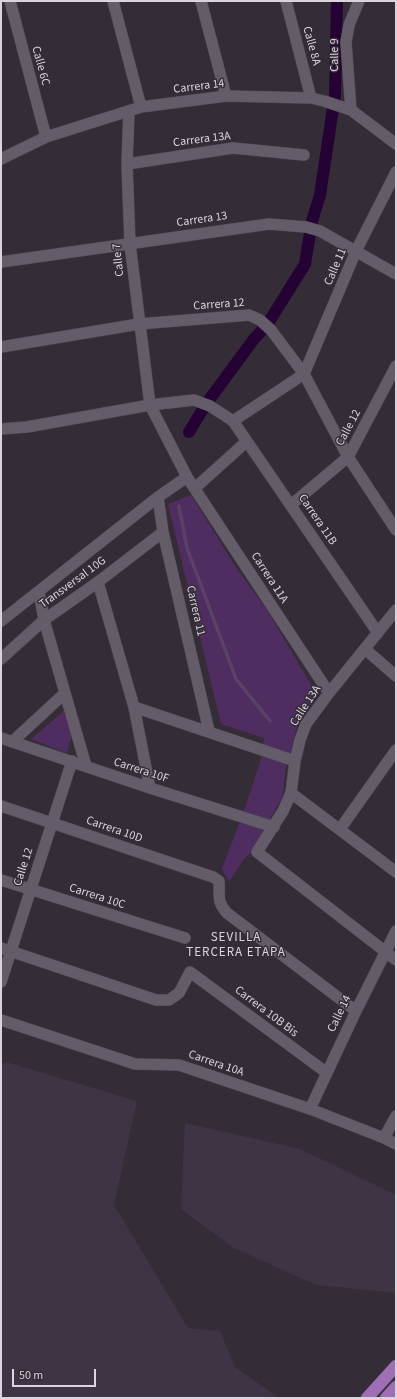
<!DOCTYPE html>
<style>
body{margin:0}
#map{position:relative;width:397px;height:1399px;overflow:hidden;background:#342d38;font-family:"Source Sans 3",sans-serif}
canvas{display:block}
.frame{position:absolute;inset:0;border:2px solid #dad5dd;pointer-events:none}
.scale{position:absolute;left:12px;top:1369px;width:84px;height:18px;box-sizing:border-box;border:2px solid #dad5dd;border-top:0;padding-left:5px;font-size:12px;line-height:14px;white-space:nowrap;color:#dad5dd;-webkit-text-stroke:3px #342d38;paint-order:stroke}
</style>
<div id="map">
<canvas width="397" height="1399"></canvas>
<div class="frame"></div>
<div class="scale">50 m</div>
</div>
<script>
const context = document.querySelector('canvas').getContext('2d');
context.lineJoin = 'round';
function paint(path, color) { context.fillStyle = color; context.fill(path, 'evenodd'); }
function strokePath(path, color, width, dash) { context.strokeStyle = color; context.lineWidth = width; context.lineCap = dash ? 'butt' : 'round'; context.setLineDash(dash || []); context.stroke(path); }
function label(font, color, halo, rows, align = 'center') {
  context.font = font + ' "Source Sans 3",sans-serif'; context.lineWidth = 3; context.setLineDash([]); context.textBaseline = 'middle'; context.strokeStyle = halo; context.fillStyle = color; for (const [text, x, y, turn = 0] of rows) {
    context.save(); context.translate(x, y); context.rotate((+turn || 0) * Math.PI / 180); context.textAlign = isNaN(turn) ? turn : align; if (halo) context.strokeText(text, 0, 0); context.fillText(text, 0, 0); context.restore();
  }
}
paint(new Path2D(`
 M6 1062 137 1101 114 1205 188 1328 220 1331 235 1367 279 1398H1V1066Z
 M185 1123 300 1149 396 1195V1293L316 1285 234 1248 181 1209Z`), '#3f3444');
paint(new Path2D(`
 M191 495 237 569 267 610 317 695 297 727 285 771 283 795 253 851 243 860 229 882 222 869 245 808 261 759 264 738 221 724 168 504Z
 M64 711 72 735 67 753 31 739Z`), '#502d61');
strokePath(new Path2D(`
 M179 506 187 548 236 679 270 721`), '#5b4167', 3.5);
strokePath(new Path2D(`
 M189 432 206 404 254 339 267 325 305 264 312 221 320 195 335 95 337 1`), '#250234', 12);
const minor = new Path2D(`
 M10 1 46 137
 M113 1 141 107
 M201 1 226 96
 M286 1 311 98
 M351 110 346 42 349 25 359 1
 M129 111 127 164 130 244 150 405 187 477 329 693
 M1 159 46 137 141 107 226 96 311 98 324 101 351 110 396 144
 M127 164 233 148 304 155
 M1 262 269 224 306 227 320 231 396 274
 M1 347 139 324 249 315 260 320 271 330 304 374 348 457 396 530
 M233 421 304 374 356 251 396 172
 M1 429 27 427 150 405 194 400 210 406 233 421 378 633
 M195 488 246 442
 M158 497 163 532 209 731
 M291 505 348 457 396 366
 M98 582 134 707 150 788
 M39 592 44 620 86 766
 M396 610 329 693 306 724 300 740 295 761 291 793 283 811 257 852 396 960
 M1 621 158 497 187 477
 M365 649 396 676
 M1 659 44 620 98 582 163 532
 M134 707 295 761
 M1 738 150 788 274 827
 M12 742 65 693
 M291 793 396 872
 M1 806 213 877 219 881C220 895 216 901 227 913L356 1011
 M340 829 396 750
 M1 880 185 938
 M1 948 156 1000H169L179 993 190 972 327 1073
 M1 982 72 761
 M1 1020 135 1064 179 1065 310 1109 384 1138 396 1144
 M310 1109 356 1011 396 931
 M384 1138 396 1116`);
const major = new Path2D(`
 M367 1398 396 1366
 M386 1398 396 1387`);
strokePath(minor, '#514b55', 12);
strokePath(major, '#514b55', 13);
strokePath(minor, '#645c68', 11);
strokePath(major, '#9e6fb6', 12);
label('12px', '#dad5dd', '#342d38', [
 ["Calle 8A",311,46,75],
 ["Calle 9",335,55,-90],
 ["Calle 6C",40,66,75],
 ["Carrera 14",199,87,-7],
 ["Carrera 13A",202,140,-7],
 ["Carrera 13",202,220,-8],
 ["Calle 7",119,260,-96],
 ["Calle 11",336,267,-67],
 ["Carrera 12",219,305,-4],
 ["Calle 12",349,428,-62],
 ["Carrera 11B",317,520,56],
 ["Carrera 11A",269,578,57],
 ["Transversal 10G",73,583,-36],
 ["Carrera 11",195,611,77],
 ["Calle 13A",306,706,-57],
 ["Carrera 10F",141,771,18],
 ["Carrera 10D",114,830,19],
 ["Calle 12",24,867,-72],
 ["Carrera 10C",97,897,18],
 ["Carrera 10B Bis",266,1012,37],
 ["Calle 14",340,1014,-64],
 ["Carrera 10A",216,1064,19]
]);
context.letterSpacing = '1px';
label('13px', '#dad5dd', '#342d38', [
 ["SEVILLA",236,938],
 ["TERCERA ETAPA",236,953]
]);
context.letterSpacing = '0px';
</script>
